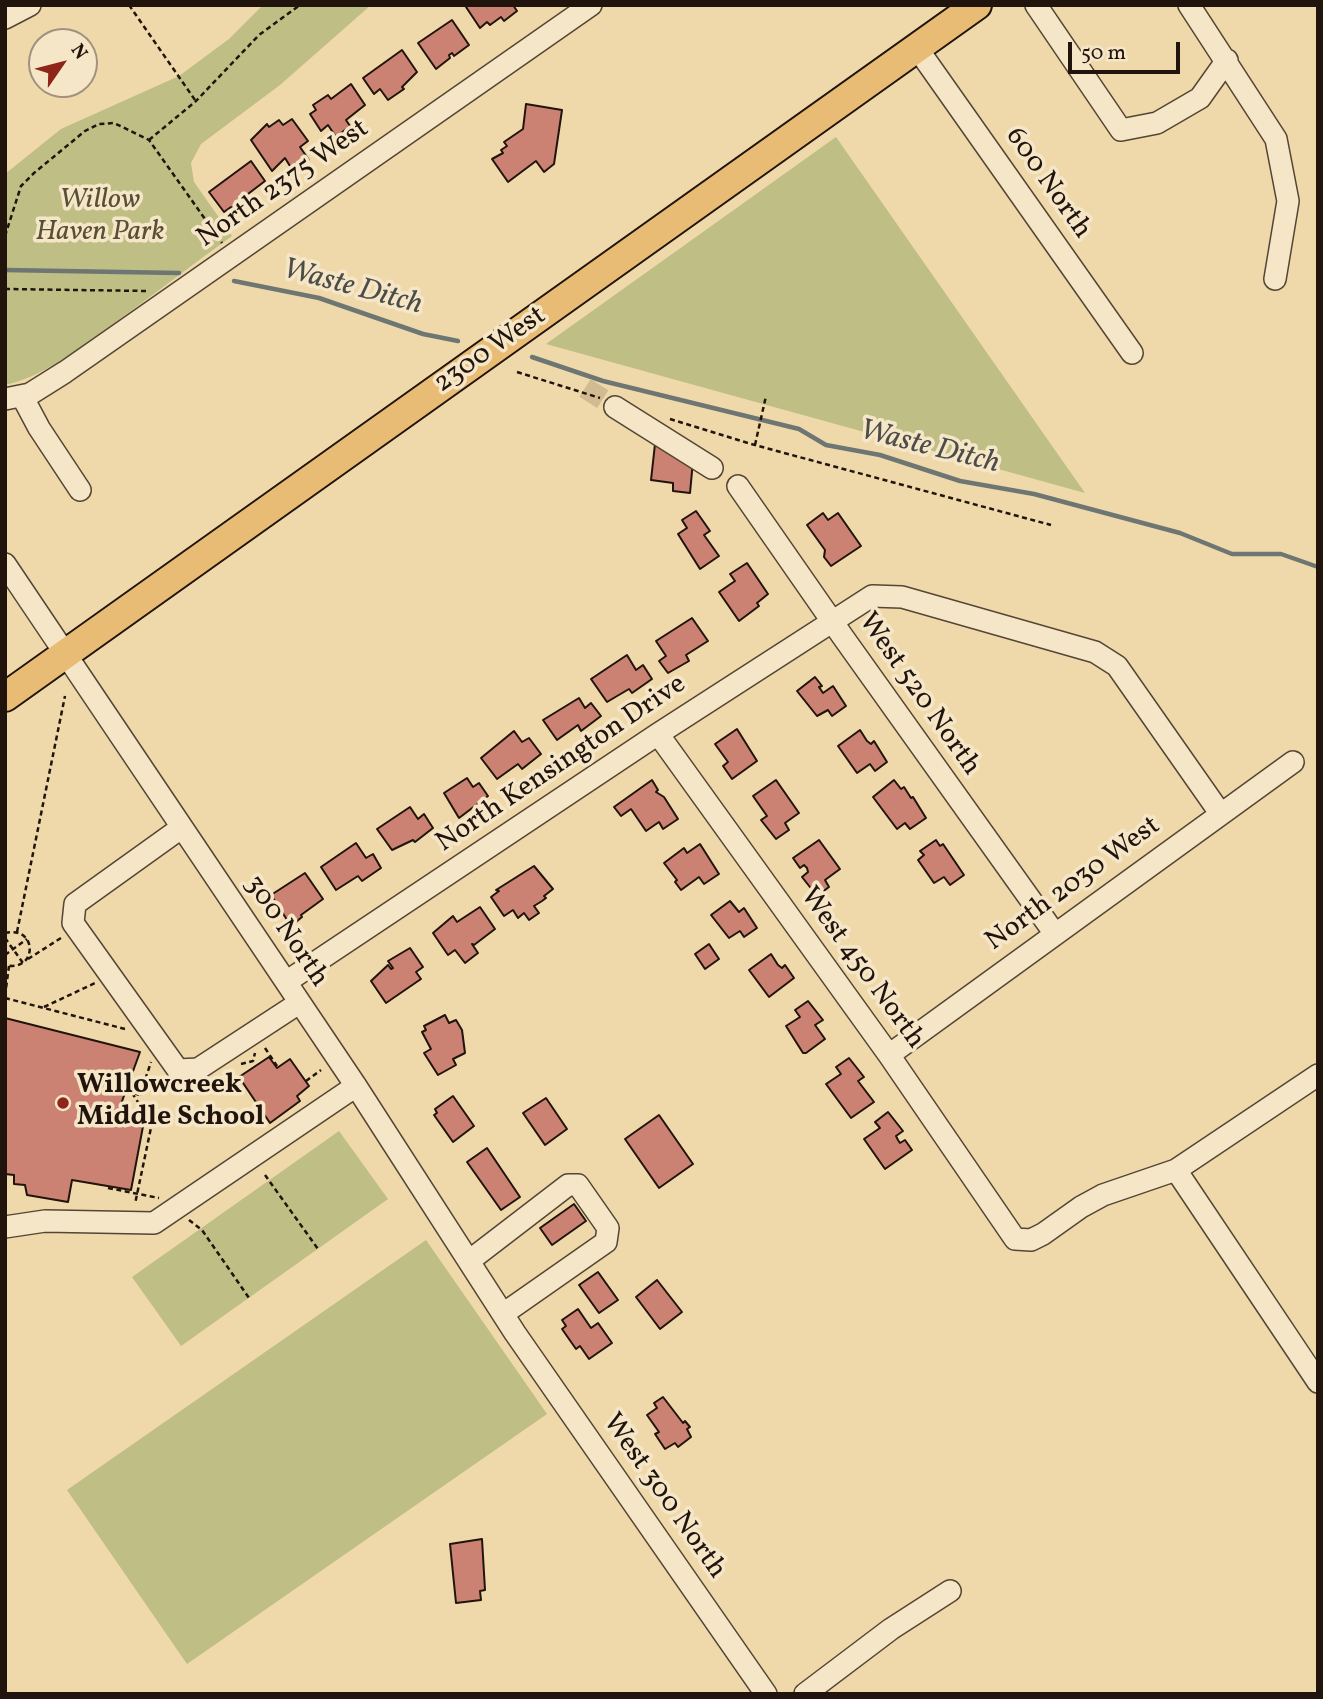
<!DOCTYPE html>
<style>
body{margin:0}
#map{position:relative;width:1323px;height:1699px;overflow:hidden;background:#efd9aa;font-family:Vollkorn,serif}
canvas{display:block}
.frame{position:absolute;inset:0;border:7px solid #20140d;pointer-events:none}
.north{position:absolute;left:28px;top:28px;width:70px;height:70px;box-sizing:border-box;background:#f5e6c8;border:2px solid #a0927d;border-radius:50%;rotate:55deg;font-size:19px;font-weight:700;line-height:28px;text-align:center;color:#20140d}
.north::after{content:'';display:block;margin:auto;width:24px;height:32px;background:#8f2418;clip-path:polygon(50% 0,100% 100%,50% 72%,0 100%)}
.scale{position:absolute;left:1068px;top:42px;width:112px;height:32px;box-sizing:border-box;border:4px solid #20140d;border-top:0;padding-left:9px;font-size:21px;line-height:24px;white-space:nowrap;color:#20140d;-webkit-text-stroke:5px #f5e6c8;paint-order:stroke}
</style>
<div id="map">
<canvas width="1323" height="1699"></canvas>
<div class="frame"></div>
<div class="north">N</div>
<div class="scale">50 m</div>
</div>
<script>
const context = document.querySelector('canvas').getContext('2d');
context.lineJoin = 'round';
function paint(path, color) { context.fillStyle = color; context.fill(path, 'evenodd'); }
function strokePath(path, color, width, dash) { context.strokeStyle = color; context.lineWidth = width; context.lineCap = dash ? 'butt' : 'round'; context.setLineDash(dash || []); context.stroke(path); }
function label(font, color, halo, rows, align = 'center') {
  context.font = font + ' Vollkorn,serif'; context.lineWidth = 7; context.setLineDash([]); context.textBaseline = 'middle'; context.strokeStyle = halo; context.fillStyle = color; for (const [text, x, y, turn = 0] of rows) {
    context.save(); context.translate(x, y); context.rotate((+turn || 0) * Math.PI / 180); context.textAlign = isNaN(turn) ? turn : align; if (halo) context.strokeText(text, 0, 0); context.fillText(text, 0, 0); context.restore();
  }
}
paint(new Path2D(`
 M263 5H371L280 85 201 144 191 163 194 182 232 236C189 267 147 300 103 331 73 352 42 377 5 385V174L61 129 179 76 229 39Z
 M836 137 1085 493 546 344Z
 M339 1131 388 1199 181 1346 132 1277Z
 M426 1240 547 1414 187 1664 67 1490Z`), '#bebe85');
strokePath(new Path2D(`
 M5 270 179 273
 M234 281 319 298 423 334 458 341
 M532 357 603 381 799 429 826 445 880 455 960 481 1034 494 1180 533 1232 554H1281L1318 567`), '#6d7672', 4.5);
const building = new Path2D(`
 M469 5H513L517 11 504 21 501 17 490 25 487 22 480 28 466 7Z
 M452 20 469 45 454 56 452 53 449 55 450 58 436 69 418 43Z
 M402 50 417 72 402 87 404 89 388 100 380 89 374 94 363 78Z
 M351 84 365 105 346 120 350 126 336 137 328 125 321 131 310 114 316 110 313 105 328 95 331 99Z
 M526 104 562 110 554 164 544 172 536 161 508 182 492 159 503 153 501 150 507 146 504 142 523 129Z
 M292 119 308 141 300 147 309 160 293 171 285 158 272 171 251 140 267 124 269 127 279 120 283 125Z
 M251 161 265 181 244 197 248 203 235 213 231 207 224 212 209 192Z
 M655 444 693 461 690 493 673 491V483L651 480Z
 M696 511 710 531 704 535 719 556 700 569 678 534 687 528 682 520Z
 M823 513 828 520 838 513 861 546 831 566 824 557 825 550 807 525Z
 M747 563 768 594 757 603 759 606 739 621 719 592 735 581 730 574Z
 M692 618 708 641 686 655 689 661 668 673 659 661 666 656 656 641Z
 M627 655 636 670 643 665 652 679 632 693 629 689 607 702 591 679Z
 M815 677 822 686 819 687 823 693 833 686 846 706 832 716 828 710 817 716 797 691Z
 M579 698 585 708 591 703 601 716 581 731 578 725 557 740 543 720Z
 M737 729 757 761 732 779 723 766 728 762 715 744Z
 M860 730 867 741 871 744 874 741 887 762 875 771 870 764 857 773 838 746Z
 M514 731 522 742 529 738 541 754 522 769 518 764 497 779 481 758Z
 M467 778 473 787 479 783 488 796 459 818 444 793Z
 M652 780 658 790 656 792 664 797 678 819 663 829 659 822 646 831 631 809 621 816 614 807Z
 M776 780 799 813 785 823 789 830 776 839 761 820 767 816 753 796Z
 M894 780 901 789 904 787 911 798 913 797 926 818 910 829 905 823 897 829 873 797Z
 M410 807 418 819 424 814 433 828 415 842 413 840 392 850 377 829Z
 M819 840 840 869 825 880 829 887 817 896 802 877 808 872 807 868 804 865 800 868 793 858Z
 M936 840 940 846 943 844 964 875 950 885 944 877 934 883 918 860 924 855 920 851Z
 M356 843 366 858 373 854 381 868 362 881 358 876 336 890 321 867Z
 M700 844 719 874 704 884 699 877 681 890 675 882 677 880 664 863 684 848 687 853Z
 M534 866 553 889 544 896 546 898 542 901 534 906 539 913 529 920 524 913 518 918 513 910 504 916 491 897 499 891 496 890Z
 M305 873 323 899 301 915 302 917 291 926 271 895Z
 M730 901 739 912 744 908 757 928 744 937 740 931 729 938 711 915Z
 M480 907 495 929 474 945 472 944 478 953 465 963 455 950 448 955 433 933 453 916 457 922Z
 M709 944 719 959 705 969 695 954Z
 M410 948 423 967 416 972 421 979 386 1003 371 981 388 965 391 969 393 968 388 961Z
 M771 954 778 965 782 968 785 965 794 978 769 997 749 970Z
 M808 1001 823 1020 815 1025 825 1039 806 1053H803L786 1026 800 1017 795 1010Z
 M445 1015 449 1023 456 1020 462 1030 465 1053 453 1059 456 1065 438 1075 424 1053 431 1049 422 1032 426 1030 424 1026Z
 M5 1018 140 1052 117 1115 144 1121 131 1190 72 1180 68 1202 27 1195 25 1185 14 1184V1175L5 1174Z
 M269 1057 277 1068 290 1059 309 1086 297 1096 300 1101 270 1123 239 1077Z
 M849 1058 864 1077 858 1081 874 1102 851 1118 826 1084 841 1074 836 1067Z
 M453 1096 474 1126 453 1142 434 1115 437 1113 435 1109Z
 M546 1098 567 1129 545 1145 523 1113Z
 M888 1112 903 1131 896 1136 898 1140 900 1143 905 1140 912 1150 885 1169 864 1139 880 1128 875 1122Z
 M659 1115 693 1164 659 1188 625 1139Z
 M487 1148 520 1197 501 1210 467 1162Z
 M574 1204 586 1221 552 1245 540 1228Z
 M598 1272 618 1300 599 1313 579 1285Z
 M657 1280 682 1312 660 1329 636 1297Z
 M578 1309 591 1328 598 1323 612 1343 589 1359 580 1346 576 1349 562 1329 566 1326 562 1320Z
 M663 1397 683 1423 685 1421 690 1427 687 1429 691 1437 678 1447 675 1443 665 1449 655 1434 659 1432 647 1415 657 1408 654 1403Z
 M482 1539 485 1590 480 1591 481 1600 456 1603 450 1544Z`);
paint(building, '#cc8273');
strokePath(building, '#20140d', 2);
strokePath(new Path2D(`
 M585 388 615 407`), '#d0bb92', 21, [21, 10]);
const minor = new Path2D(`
 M1036 5 1121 130 1157 123 1200 98 1227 60
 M1189 5 1276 139 1288 201 1275 279
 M5 18 30 5
 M917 48 1132 353
 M22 396 39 428 80 490
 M5 399 30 394 65 372 591 5
 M615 407 712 468
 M738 486 843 637 1055 934
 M5 564 356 1086 515 1333 766 1694
 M658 734 889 1055 1015 1239 1031 1240 1043 1234 1081 1207 1103 1195 1176 1170 1318 1075
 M181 828 75 904 73 923 178 1070 198 1069 299 1003
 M286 982 658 734 872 596 902 597 1095 652 1117 666 1220 813
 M889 1055 1293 762
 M1176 1170 1318 1382
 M5 1227 45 1221 154 1223 356 1086
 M469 1261 568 1185H578L608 1228 606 1242 503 1314
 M805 1694 891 1629 950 1591`);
const major = new Path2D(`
 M5 697 977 5`);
strokePath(minor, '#544534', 24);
strokePath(major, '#20140d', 32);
strokePath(new Path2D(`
 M129 5 195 100
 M149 140 196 101 259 35 300 5
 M5 236 21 186 34 173 85 131 99 124 114 123 149 140 222 243
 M5 289 149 291
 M517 372 600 398
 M670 419 751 444 1051 525
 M755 445 766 396
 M17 932 65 696
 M5 933C38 925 38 973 5 965
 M5 938 23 963
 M5 955 27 939
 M28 959 61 938
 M5 996 9 966
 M5 998 125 1029
 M44 1007 95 983
 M265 1048 277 1066
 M241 1064 253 1061 255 1053
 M306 1081 321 1070
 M126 1091 140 1095 167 1084
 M132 1093 152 1123 135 1204
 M140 1095 151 1062
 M265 1175 318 1249
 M108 1188 159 1198
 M189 1220 202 1230 249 1298`), '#20140d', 2.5, [5, 3.5]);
strokePath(minor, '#f5e6c8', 21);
strokePath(major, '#e8bc75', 28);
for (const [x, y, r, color] of [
 [63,1103,7,"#8f2418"]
]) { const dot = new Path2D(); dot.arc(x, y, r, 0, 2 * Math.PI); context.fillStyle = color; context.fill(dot); strokePath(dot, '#f5e6c8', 2.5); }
label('28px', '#20140d', '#f5e6c8', [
 ["600 North",1047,184,55],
 ["North 2375 West",284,185,-35],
 ["2300 West",491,351,-35],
 ["West 520 North",918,695,55],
 ["North Kensington Drive",562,765,-34],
 ["North 2030 West",1074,885,-36],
 ["300 North",285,932,56],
 ["West 450 North",861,969,54],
 ["West 300 North",663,1497,55]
]);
label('italic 28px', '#575037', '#f5e6c8', [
 ["Willow",100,202],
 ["Haven Park",100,234]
]);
label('bold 28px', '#20140d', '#f5e6c8', [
 ["Willowcreek",77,1087],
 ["Middle School",77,1119]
], 'left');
label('italic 30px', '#4d4d48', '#f5e6c8', [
 ["Waste Ditch",352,289,15],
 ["Waste Ditch",929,449,14]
]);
</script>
